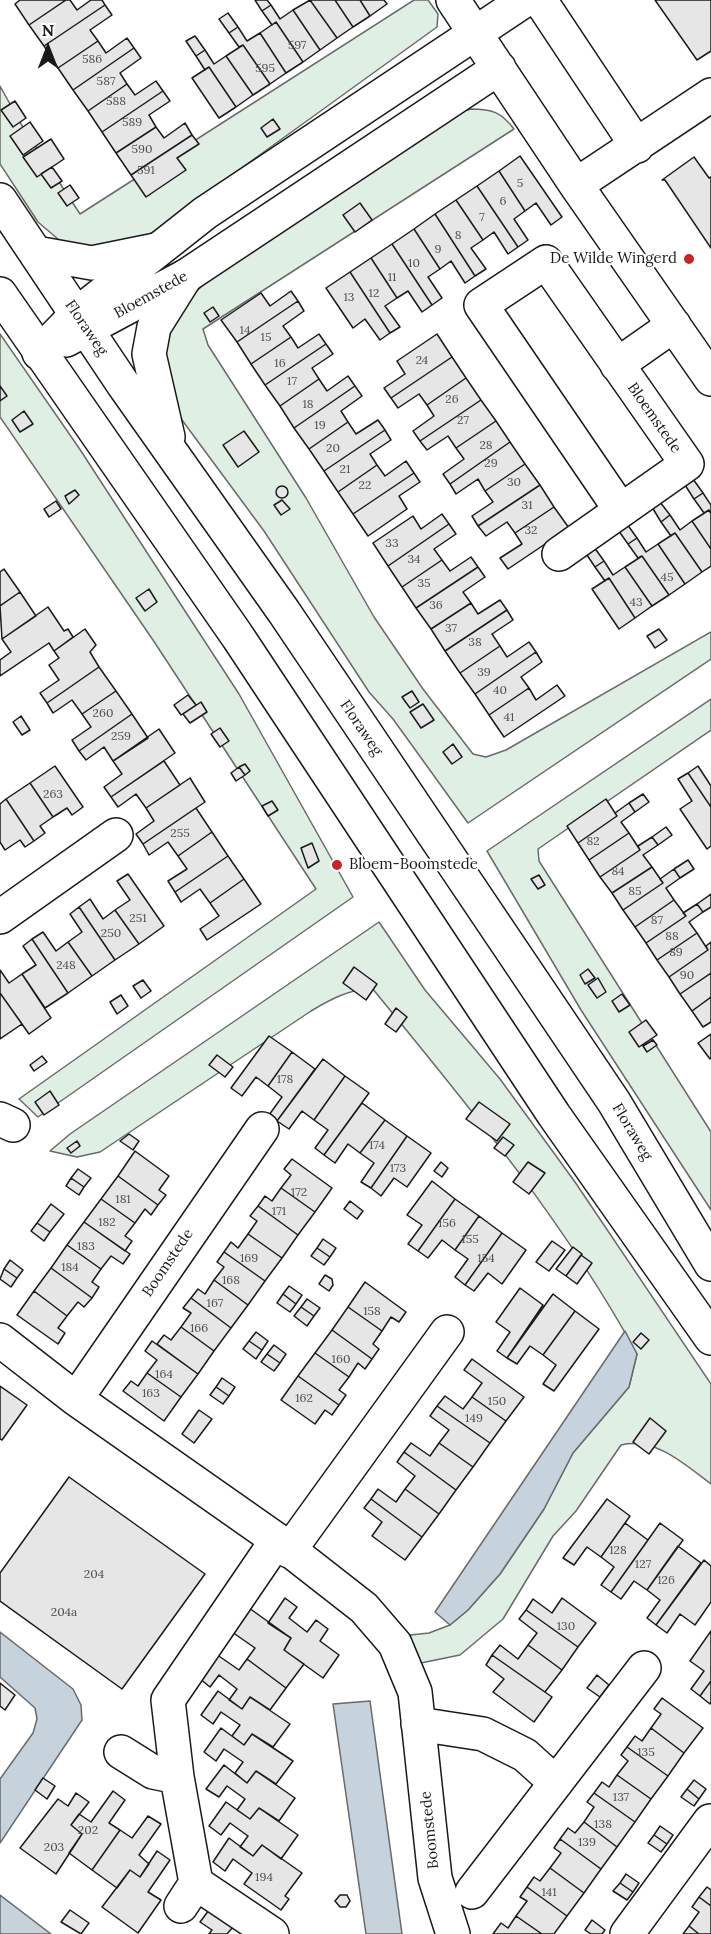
<!DOCTYPE html>
<style>
body{margin:0}
#map{position:relative;width:711px;height:1934px;overflow:hidden;background:#fff;font-family:Lora,serif}
canvas{display:block}
.north{position:absolute;left:18px;top:18px;width:60px;height:60px;-webkit-text-stroke:4px #fff;paint-order:stroke;rotate:0deg;font-size:16px;font-weight:700;line-height:24px;text-align:center;color:#1a1a1a}
.north::after{content:'';display:block;margin:auto;width:21px;height:27px;background:#1a1a1a;clip-path:polygon(50% 0,100% 100%,50% 72%,0 100%)}
</style>
<div id="map">
<canvas width="711" height="1934"></canvas>
<div class="north">N</div>
</div>
<script>
const context = document.querySelector('canvas').getContext('2d');
context.lineJoin = 'round';
function paint(path, color) { context.fillStyle = color; context.fill(path, 'evenodd'); }
function strokePath(path, color, width, dash) { context.strokeStyle = color; context.lineWidth = width; context.lineCap = dash ? 'butt' : 'round'; context.setLineDash(dash || []); context.stroke(path); }
function label(font, color, halo, rows, align = 'center') {
  context.font = font + ' Lora,serif'; context.lineWidth = 4.5; context.setLineDash([]); context.textBaseline = 'middle'; context.strokeStyle = halo; context.fillStyle = color; for (const [text, x, y, turn = 0] of rows) {
    context.save(); context.translate(x, y); context.rotate((+turn || 0) * Math.PI / 180); context.textAlign = isNaN(turn) ? turn : align; if (halo) context.strokeText(text, 0, 0); context.fillText(text, 0, 0); context.restore();
  }
}
const green = new Path2D(`
 M414 0H428L438 14 437 27 146 237 87 251 59 240 38 222 0 164V86L21 124 80 214Z
 M471 109C492 109 501 112 514 129L203 329 208 345 306 498 374 617 423 689 473 754 486 757 506 750 711 632V659L468 823 393 719 369 692 264 531 182 420 169 395 161 338 176 310 214 275 450 115Z
 M0 334 79 448 239 694 353 897 38 1117 19 1099 316 889 153 640 0 417Z
 M711 699V730L538 849 539 861 711 1132V1210L581 1010 487 851Z
 M379 922 425 990 500 1079 575 1182 711 1384V1484C684 1464 656 1437 621 1445L576 1511 553 1536 503 1619 460 1655 416 1664 401 1636 429 1633 450 1625 468 1610 500 1574 544 1509 573 1453 629 1387 637 1354C565 1222 467 1104 372 988 348 990 331 999 311 1011L100 1152 77 1157 50 1151 70 1134Z`);
paint(green, '#e0efe3');
strokePath(green, '#6a6a6a', 1.5);
const water = new Path2D(`
 M625 1331 637 1354 629 1387 573 1453 544 1509 500 1574 468 1610 450 1625 435 1612Z
 M0 1632 73 1689 81 1705 82 1720 0 1843V1779L33 1733 37 1719 35 1708 0 1677Z
 M370 1701 402 1934H366L333 1704Z
 M0 1895 51 1934H0Z`);
paint(water, '#c6d2dc');
strokePath(water, '#6a6a6a', 1.5);
const building = new Path2D(`
 M20 0H66L29 25 15 4Z
 M66 0H70L77 10 91 0H102L105 5 44 46 29 25Z
 M255 0H267L271 5 262 11Z
 M310 0 337 38 320 50 293 10Z
 M310 0H335L353 27 337 38Z
 M335 0H360L370 16 353 27Z
 M360 0H384L387 4 370 16Z
 M655 0H711V51L697 60Z
 M105 5 112 15 90 30 98 41 58 68 44 46Z
 M271 5 280 19 293 10 320 50 303 62 276 22 272 25 262 11Z
 M228 13 238 27 229 33 219 19Z
 M276 22 303 62 286 73 260 33Z
 M238 27 247 41 260 33 286 73 270 84 243 45 239 47 229 33Z
 M195 36 205 50 196 56 186 41Z
 M127 38 134 48 73 90 58 68 98 41 106 53Z
 M243 45 270 84 253 95 226 56Z
 M134 48 141 58 120 73 127 84 88 111 73 90Z
 M205 50 214 64 226 56 253 95 236 107 209 67 205 70 196 56Z
 M209 67 236 107 219 118 192 78Z
 M156 81 163 91 102 132 88 111 127 84 135 95Z
 M163 91 170 101 149 115 156 127 116 153 102 132Z
 M15 101 26 118 13 127 1 110Z
 M273 119 280 129 267 137 261 128Z
 M30 122 43 141 23 155 10 136Z
 M185 123 192 135 131 175 116 153 156 127 164 138Z
 M192 135 199 144 177 158 186 170 146 197 131 175Z
 M51 139 64 159 37 177 23 157Z
 M520 156 562 217 551 225 536 203 525 211 499 171Z
 M694 157 709 178 711 177V248L665 180H662Z
 M52 167 62 181 51 188 41 174Z
 M499 171 525 211 514 219 528 240 518 247 477 186Z
 M70 185 79 198 67 206 58 193Z
 M477 186 518 247 508 254 494 232 483 240 456 200Z
 M456 200 483 240 471 248 486 269 475 276 435 214Z
 M360 203 372 220 355 232 343 215Z
 M435 214 475 276 465 283 451 261 440 269 414 229Z
 M414 229 440 269 428 277 442 298 432 305 392 244Z
 M392 244 432 305 422 312 408 291 397 298 371 258Z
 M371 258 397 298 385 306 400 327 390 333 350 272Z
 M350 272 390 333 380 340 365 319 353 328 326 288Z
 M291 291 298 301 237 342 221 320 261 293 270 306Z
 M298 301 304 311 283 326 291 337 251 364 237 342Z
 M213 307 219 316 210 322 204 313Z
 M319 334 326 344 265 385 251 364 291 337 298 348Z
 M437 334 452 357 391 398 384 388 405 374 397 361Z
 M326 344 333 354 312 368 319 379 280 406 265 385Z
 M452 357 466 378 427 405 419 394 398 408 391 398Z
 M348 376 355 386 294 428 280 406 319 379 327 391Z
 M466 378 481 400 420 441 413 431 434 416 427 405Z
 M0 386 7 396 0 401Z
 M355 386 362 396 341 411 348 422 309 449 294 428Z
 M481 400 496 421 456 448 448 436 427 450 420 441Z
 M24 411 33 424 20 432 12 420Z
 M378 420 385 430 324 471 309 449 348 422 356 434Z
 M496 421 510 442 450 484 443 474 464 459 456 448Z
 M385 430 391 440 370 454 377 465 338 492 324 471Z
 M244 431 259 452 238 467 223 445Z
 M510 442 525 464 485 491 478 479 456 494 450 484Z
 M406 461 414 473 353 514 338 492 377 465 385 476Z
 M525 464 540 485 478 526 472 516 493 502 485 491Z
 M414 473 420 482 399 496 407 509 368 536 353 514Z
 M693 479 703 493 694 499 685 485Z
 M540 485 554 507 515 533 507 522 486 536 478 526Z
 M276 492a6 6 0 1 1 12 0a6 6 0 1 1-12 0Z
 M75 490 79 495 69 504 65 496Z
 M703 493 711 505V514L709 510 704 513 694 499Z
 M282 500 290 509 281 515 274 505Z
 M56 501 61 509 49 517 44 509Z
 M660 502 670 515 661 522 652 507Z
 M554 507 569 528 508 569 500 558 522 544 515 533Z
 M709 510 711 514V549L692 521Z
 M442 514 449 524 388 566 373 543 413 516 421 529Z
 M670 515 680 530 692 521 711 549V566L702 572 675 533 671 536 661 522Z
 M449 524 456 534 434 549 442 560 402 587 388 566Z
 M627 524 637 538 628 544 618 530Z
 M675 533 702 572 685 584 658 544Z
 M637 538 646 552 658 544 685 584 669 595 642 556 638 558 628 544Z
 M594 547 604 561 595 567 585 552Z
 M642 556 669 595 652 606 625 567Z
 M471 557 478 567 416 608 402 587 442 560 450 571Z
 M604 561 613 575 625 567 652 606 635 618 609 578 605 581 595 567Z
 M478 567 485 577 463 592 471 603 431 629 416 608Z
 M4 569 20 592 0 606V572Z
 M609 578 635 618 619 629 592 589Z
 M149 589 157 602 145 611 136 598Z
 M20 592 36 616 2 639 0 606Z
 M500 600 507 610 445 651 431 629 471 603 478 614Z
 M48 607 64 631 68 629 73 637 54 651 49 643 0 676V660L11 652 2 639Z
 M507 610 513 620 492 634 500 646 460 673 445 651Z
 M85 629 96 645 90 652 99 667 47 703 40 693 59 680 49 665 59 658 54 651Z
 M659 629 667 640 655 648 647 636Z
 M529 642 536 652 475 694 460 673 500 646 507 657Z
 M536 652 542 662 521 677 529 688 489 715 475 694Z
 M99 667 116 691 82 714 72 700 53 713 47 703Z
 M557 685 565 696 504 737 489 715 529 688 536 700Z
 M116 691 132 714 79 751 72 740 91 727 82 714Z
 M412 691 419 702 410 708 402 697Z
 M188 695 196 705 181 715 174 705Z
 M201 702 207 712 190 723 183 714Z
 M423 704 434 720 421 728 410 712Z
 M132 714 148 738 113 761 104 747 86 760 79 751Z
 M21 716 30 730 22 735 13 722Z
 M220 728 229 741 220 747 211 734Z
 M159 729 175 753 111 797 104 787 122 774 113 761Z
 M453 744 462 757 452 764 443 752Z
 M164 761 180 785 146 808 136 794 118 807 111 797Z
 M245 764 250 771 245 775 239 767Z
 M55 766 83 807 72 815 67 808 53 817 30 783Z
 M698 766 711 786V807L688 773Z
 M239 767 245 775 236 781 231 773Z
 M688 773 711 807V846L707 849 680 809 692 801 678 779Z
 M190 778 205 802 143 844 136 834 154 821 146 808Z
 M30 783 53 817 40 826 45 833 34 841 6 799Z
 M643 794 649 802 635 812 629 803Z
 M6 799 34 841 25 847 20 840 5 850 0 842V804Z
 M606 799 617 816 578 843 567 826Z
 M272 801 278 810 268 816 262 806Z
 M629 803 635 812 621 822 629 833 589 860 578 843 617 816 615 813Z
 M196 808 212 832 178 856 168 842 149 855 143 844Z
 M666 827 672 835 658 845 652 837Z
 M212 832 228 856 175 892 168 881 187 869 178 856Z
 M629 833 640 850 600 877 589 860Z
 M652 837 658 845 643 855 652 867 612 893 600 877 640 850 638 846Z
 M312 843 319 861 308 868 301 848Z
 M228 856 244 879 210 903 200 889 181 902 175 892Z
 M688 860 694 869 680 878 674 869Z
 M652 867 663 883 623 910 612 893Z
 M674 869 680 878 666 888 674 900 635 927 623 910 663 883 660 879Z
 M128 874 164 926 139 944 115 910 130 900 117 881Z
 M539 875 545 885 538 889 531 879Z
 M244 879 261 904 207 940 200 929 219 916 210 903Z
 M711 894V907L703 912 697 904Z
 M90 899 103 919 115 910 139 944 115 960 79 907Z
 M674 900 686 916 646 943 635 927Z
 M697 904 703 912 689 922 697 933 657 960 646 943 686 916 683 913Z
 M79 907 115 960 92 976 68 942 82 932 70 914Z
 M43 932 56 951 68 942 92 976 68 993 32 939Z
 M697 933 708 950 669 977 657 960Z
 M32 939 68 993 45 1008 22 974 36 965 23 946Z
 M711 942V973L680 994 669 977 708 950 706 946Z
 M354 967 377 984 366 1000 343 983Z
 M588 969 595 978 585 984 580 975Z
 M0 970 9 983 22 974 51 1018 29 1034 0 993Z
 M711 973V997L692 1011 680 994Z
 M598 978 606 992 597 998 588 985Z
 M143 980 151 991 141 998 133 986Z
 M0 993 22 1024 0 1039Z
 M622 994 630 1005 619 1012 612 1001Z
 M121 995 128 1006 117 1014 110 1002Z
 M711 997V1022L703 1027 692 1011Z
 M396 1008 407 1017 396 1032 385 1024Z
 M646 1020 657 1035 639 1047 629 1032Z
 M711 1034V1058L710 1059 698 1043Z
 M269 1036 292 1052 268 1086 256 1077 242 1096 231 1088Z
 M653 1040 657 1045 647 1052 643 1046Z
 M292 1052 315 1069 277 1121 269 1115 282 1097 268 1086Z
 M217 1055 233 1067 225 1077 209 1065Z
 M42 1056 47 1062 34 1071 30 1065Z
 M323 1059 345 1076 314 1120 302 1111 289 1129 277 1121Z
 M345 1076 369 1093 324 1155 315 1148 328 1130 314 1120Z
 M50 1091 59 1105 44 1115 35 1102Z
 M479 1102 510 1124 497 1141 466 1119Z
 M362 1103 385 1120 360 1153 348 1144 335 1163 324 1155Z
 M385 1120 407 1136 371 1188 361 1182 374 1163 360 1153Z
 M129 1134 139 1141 133 1150 120 1141Z
 M407 1136 431 1153 407 1187 394 1178 381 1196 371 1188Z
 M503 1137 514 1145 505 1156 494 1148Z
 M77 1141 80 1146 71 1153 67 1148Z
 M135 1151 169 1176 159 1190 166 1195 158 1205 118 1176Z
 M292 1159 332 1188 315 1212 281 1188 291 1175 284 1169Z
 M441 1162 448 1168 442 1177 434 1171Z
 M528 1162 545 1173 529 1194 513 1182Z
 M78 1169 91 1178 84 1187 71 1178Z
 M118 1176 158 1205 151 1215 145 1209 135 1223 101 1199Z
 M71 1178 84 1187 79 1195 66 1186Z
 M432 1181 455 1199 418 1251 408 1244 422 1225 407 1215Z
 M281 1188 315 1212 298 1235 258 1206 265 1196 272 1201Z
 M101 1199 135 1223 125 1236 132 1241 125 1251 84 1222Z
 M455 1199 479 1216 455 1250 442 1240 428 1258 418 1251Z
 M350 1201 363 1211 357 1219 344 1209Z
 M51 1204 64 1214 50 1232 37 1223Z
 M258 1206 298 1235 282 1258 248 1234 257 1221 250 1216Z
 M479 1216 502 1233 465 1285 455 1277 468 1259 455 1250Z
 M84 1222 130 1254 123 1264 111 1256 101 1269 67 1245Z
 M37 1223 50 1232 44 1241 31 1231Z
 M502 1233 526 1250 502 1284 488 1273 474 1291 465 1285Z
 M248 1234 282 1258 265 1281 224 1252 231 1242 238 1248Z
 M323 1239 336 1248 330 1257 317 1248Z
 M552 1241 565 1250 549 1271 536 1262Z
 M67 1245 101 1269 92 1282 99 1287 92 1298 51 1268Z
 M573 1247 582 1254 566 1276 556 1269Z
 M317 1248 330 1257 324 1265 311 1256Z
 M224 1252 265 1281 248 1305 214 1280 224 1267 217 1262Z
 M581 1255 592 1263 577 1284 566 1276Z
 M10 1260 23 1270 17 1278 4 1269Z
 M51 1268 92 1298 84 1307 78 1302 67 1316 34 1291Z
 M4 1269 17 1278 11 1287 0 1279Z
 M325 1275 332 1279 333 1285 329 1291 319 1284Z
 M214 1280 248 1305 231 1328 191 1298 198 1289 205 1294Z
 M365 1282 406 1312 399 1322 391 1317 382 1331 348 1307Z
 M289 1286 302 1295 296 1304 283 1294Z
 M520 1288 543 1305 507 1358 497 1351 510 1332 496 1322Z
 M34 1291 67 1316 58 1328 65 1333 58 1344 17 1315Z
 M283 1294 296 1304 290 1312 277 1303Z
 M553 1294 575 1311 543 1355 530 1346 517 1364 507 1358Z
 M191 1298 231 1328 214 1351 181 1327 191 1313 183 1308Z
 M307 1299 320 1308 314 1316 301 1307Z
 M301 1307 314 1316 307 1326 294 1316Z
 M348 1307 382 1331 373 1344 379 1349 372 1359 332 1330Z
 M575 1311 599 1329 554 1391 543 1384 556 1365 543 1355Z
 M181 1327 214 1351 198 1374 157 1344 164 1335 171 1340Z
 M332 1330 372 1359 365 1369 358 1363 349 1377 315 1353Z
 M256 1332 268 1341 262 1350 249 1341Z
 M641 1333 649 1340 641 1349 633 1342Z
 M152 1341 198 1374 181 1397 147 1373 157 1360 145 1351Z
 M249 1341 262 1350 256 1359 243 1349Z
 M274 1345 286 1354 280 1363 267 1354Z
 M315 1353 349 1377 339 1390 346 1395 339 1405 298 1376Z
 M267 1354 280 1363 274 1371 261 1362Z
 M472 1359 524 1397 506 1421 472 1397 482 1383 464 1370Z
 M147 1373 181 1397 164 1421 123 1391 131 1381 138 1386Z
 M298 1376 339 1405 332 1415 325 1410 315 1424 281 1400Z
 M222 1378 235 1387 229 1396 216 1387Z
 M0 1386 27 1405 2 1440 0 1439Z
 M216 1387 229 1396 223 1404 210 1395Z
 M445 1396 463 1409 472 1397 506 1421 490 1443 437 1406Z
 M437 1406 490 1443 473 1467 439 1443 449 1430 430 1416Z
 M199 1410 212 1419 194 1443 182 1434Z
 M650 1418 666 1431 649 1454 633 1442Z
 M411 1443 430 1456 439 1443 473 1467 456 1490 404 1452Z
 M404 1452 456 1490 439 1514 405 1489 415 1476 397 1462Z
 M69 1477 205 1574 122 1689 0 1601V1573Z
 M378 1489 396 1502 405 1489 439 1514 422 1537 371 1499Z
 M371 1499 422 1537 405 1560 372 1536 382 1522 364 1508Z
 M607 1499 630 1516 601 1557 587 1547 574 1565 563 1558Z
 M625 1523 648 1540 611 1592 601 1585 614 1567 601 1557Z
 M660 1523 683 1540 647 1590 634 1581 621 1599 611 1592Z
 M678 1546 701 1563 656 1625 647 1618 660 1600 647 1590Z
 M704 1560 711 1566V1602L695 1625 680 1614 667 1633 656 1625Z
 M285 1598 297 1607 289 1618 307 1632 316 1620 328 1629 320 1641 339 1655 323 1678 284 1650 291 1638 268 1623Z
 M562 1598 596 1623 578 1647 526 1610 533 1599 552 1613Z
 M249 1608 291 1638 284 1650 304 1664 286 1688 247 1659 255 1648 232 1632Z
 M526 1610 578 1647 562 1670 528 1645 537 1633 519 1619Z
 M711 1631V1681L700 1696 691 1689 704 1671 690 1661Z
 M500 1645 518 1659 528 1645 562 1670 545 1692 492 1655Z
 M216 1654 239 1670 247 1659 286 1688 270 1710 250 1697 242 1709 229 1700 237 1689 219 1675 210 1687 199 1678Z
 M492 1655 552 1697 534 1722 493 1692 504 1679 486 1665Z
 M597 1675 609 1685 600 1697 587 1688Z
 M711 1681V1702L710 1704 700 1696Z
 M0 1683 15 1695 5 1710 0 1706Z
 M218 1691 242 1709 250 1697 290 1724 273 1747 252 1734 244 1745 232 1736 240 1725 221 1712 213 1724 201 1715Z
 M662 1698 703 1728 684 1753 651 1728 661 1714 654 1709Z
 M221 1728 244 1745 252 1734 293 1761 276 1784 256 1771 247 1783 235 1773 243 1762 224 1749 216 1761 204 1752Z
 M651 1728 684 1753 668 1776 627 1747 635 1736 642 1741Z
 M627 1747 668 1776 651 1799 617 1775 628 1761 621 1755Z
 M224 1765 247 1783 256 1771 295 1798 279 1821 259 1808 250 1819 237 1810 245 1799 227 1786 219 1797 206 1789Z
 M617 1775 651 1799 635 1822 594 1793 602 1782 609 1787Z
 M43 1778 55 1786 47 1799 35 1790Z
 M694 1780 706 1789 699 1799 687 1789Z
 M687 1789 699 1799 694 1806 681 1797Z
 M113 1791 125 1800 109 1823 120 1830 92 1870 69 1853 82 1834 71 1825 79 1814 91 1822Z
 M76 1793 89 1802 71 1825 82 1834 56 1874 20 1848 58 1799 68 1806Z
 M594 1793 635 1822 617 1847 584 1822 594 1807 587 1802Z
 M226 1802 250 1819 259 1808 298 1835 281 1859 262 1845 253 1856 240 1847 248 1836 230 1823 221 1835 209 1826Z
 M148 1816 161 1824 139 1855 149 1864 140 1877 130 1870 117 1888 92 1870 120 1830 132 1838Z
 M584 1822 617 1847 601 1869 560 1839 568 1828 575 1833Z
 M660 1826 673 1835 667 1844 654 1835Z
 M654 1835 667 1844 661 1852 648 1843Z
 M229 1838 253 1856 262 1845 302 1873 285 1896 289 1899 281 1910 244 1884 252 1873 233 1859 225 1871 213 1862Z
 M560 1839 601 1869 584 1893 550 1868 561 1853 554 1848Z
 M157 1851 170 1860 148 1892 161 1900 138 1933 102 1907 130 1870 140 1877Z
 M550 1868 584 1893 567 1916 527 1887 534 1877 540 1881Z
 M626 1874 639 1883 633 1892 620 1883Z
 M620 1883 633 1892 627 1900 613 1891Z
 M527 1887 567 1916 554 1934H542L516 1916 527 1901 520 1897Z
 M707 1887 711 1890V1906L699 1897Z
 M340 1895H347L350 1901 346 1907H340L335 1901Z
 M699 1897 711 1906V1934H699L689 1926 699 1912 692 1907Z
 M70 1910 89 1923 81 1934 61 1922Z
 M209 1910 233 1927 227 1934H209L212 1930 200 1922Z
 M516 1916 542 1934H493L501 1923 508 1928Z
 M592 1920 605 1930 602 1934H591L585 1930Z
 M689 1926 699 1934H683Z`);
paint(building, '#e6e6e6');
strokePath(building, '#1a1a1a', 1.5);
const minor = new Path2D(`
 M453 0 576 185 711 379
 M540 0 637 146
 M576 185 711 95
 M66 340 186 276 499 68
 M39 353 77 314 205 213 525 0
 M617 365 674 325
 M559 554 687 464 546 262 481 305 620 509
 M0 917 116 835
 M0 1119 13 1125
 M0 1340 76 1399 277 1540 364 1608 395 1644 415 1692 435 1878 453 1934
 M76 1399 262 1129
 M289 1551 447 1332
 M418 1724 483 1734 525 1755 556 1783
 M121 1752 153 1772 177 1777
 M196 1883 272 1934
 M472 1892 644 1668
 M181 1906 196 1883 177 1777 168 1700 277 1540
 M627 1934 710 1821`);
const major = new Path2D(`
 M0 200 123 384 284 612 614 1102 711 1264
 M36 253 92 263 156 250
 M0 294 238 637 554 1115 711 1338
 M168 437 149 354 154 327 186 276`);
strokePath(minor, '#1a1a1a', 36);
strokePath(major, '#1a1a1a', 36);
strokePath(minor, '#fff', 33);
strokePath(major, '#fff', 33);
for (const [x, y, r, color] of [
 [689,259,6,"#c62828"],
 [337,865,6,"#c62828"]
]) { const dot = new Path2D(); dot.arc(x, y, r, 0, 2 * Math.PI); context.fillStyle = color; context.fill(dot); strokePath(dot, '#fff', 2); }
label('12px', '#4d4d4d', null, [
 ["597",297,46],
 ["586",92,60],
 ["595",265,69],
 ["587",106,82],
 ["588",116,102],
 ["589",132,123],
 ["590",142,150],
 ["591",146,171],
 ["5",520,184],
 ["6",503,202],
 ["7",482,218],
 ["8",458,236],
 ["9",438,250],
 ["10",414,264],
 ["11",392,278],
 ["12",374,294],
 ["13",349,298],
 ["14",245,331],
 ["15",266,338],
 ["24",422,361],
 ["16",280,364],
 ["17",292,382],
 ["26",452,400],
 ["18",308,405],
 ["27",463,421],
 ["19",320,426],
 ["28",486,446],
 ["20",333,449],
 ["29",491,464],
 ["21",345,470],
 ["30",514,483],
 ["22",365,486],
 ["31",527,506],
 ["32",531,531],
 ["33",392,544],
 ["34",414,560],
 ["45",667,578],
 ["35",424,584],
 ["43",636,603],
 ["36",436,606],
 ["37",451,629],
 ["38",475,643],
 ["39",484,673],
 ["40",500,691],
 ["260",103,714],
 ["41",509,718],
 ["259",121,737],
 ["263",53,795],
 ["255",180,834],
 ["82",593,842],
 ["84",618,872],
 ["85",635,892],
 ["251",138,919],
 ["87",657,921],
 ["250",111,934],
 ["88",672,937],
 ["89",676,953],
 ["248",66,966],
 ["90",687,976],
 ["178",285,1080],
 ["174",377,1146],
 ["173",398,1169],
 ["172",299,1193],
 ["181",123,1200],
 ["171",279,1212],
 ["182",107,1223],
 ["156",447,1224],
 ["155",470,1240],
 ["183",86,1247],
 ["169",249,1259],
 ["154",486,1259],
 ["184",70,1268],
 ["168",231,1281],
 ["167",215,1304],
 ["158",372,1312],
 ["166",199,1329],
 ["160",341,1360],
 ["164",164,1375],
 ["163",151,1394],
 ["162",304,1399],
 ["150",497,1402],
 ["149",474,1419],
 ["128",618,1551],
 ["127",643,1565],
 ["204",94,1575],
 ["126",666,1581],
 ["204a",64,1613],
 ["130",566,1627],
 ["135",646,1753],
 ["137",621,1798],
 ["138",603,1825],
 ["202",88,1831],
 ["139",587,1843],
 ["203",54,1848],
 ["194",264,1878],
 ["141",549,1893]
]);
label('15px', '#1a1a1a', '#fff', [
 ["De Wilde Wingerd",677,259],
 ["Bloem-Boomstede",349,865,"left"]
], 'right');
label('15px', '#1a1a1a', '#fff', [
 ["Bloemstede",151,295,-29],
 ["Floraweg",86,328,56],
 ["Bloemstede",654,418,55],
 ["Floraweg",361,728,56],
 ["Floraweg",632,1132,59],
 ["Boomstede",168,1263,-56],
 ["Boomstede",430,1830,-96]
]);
</script>
